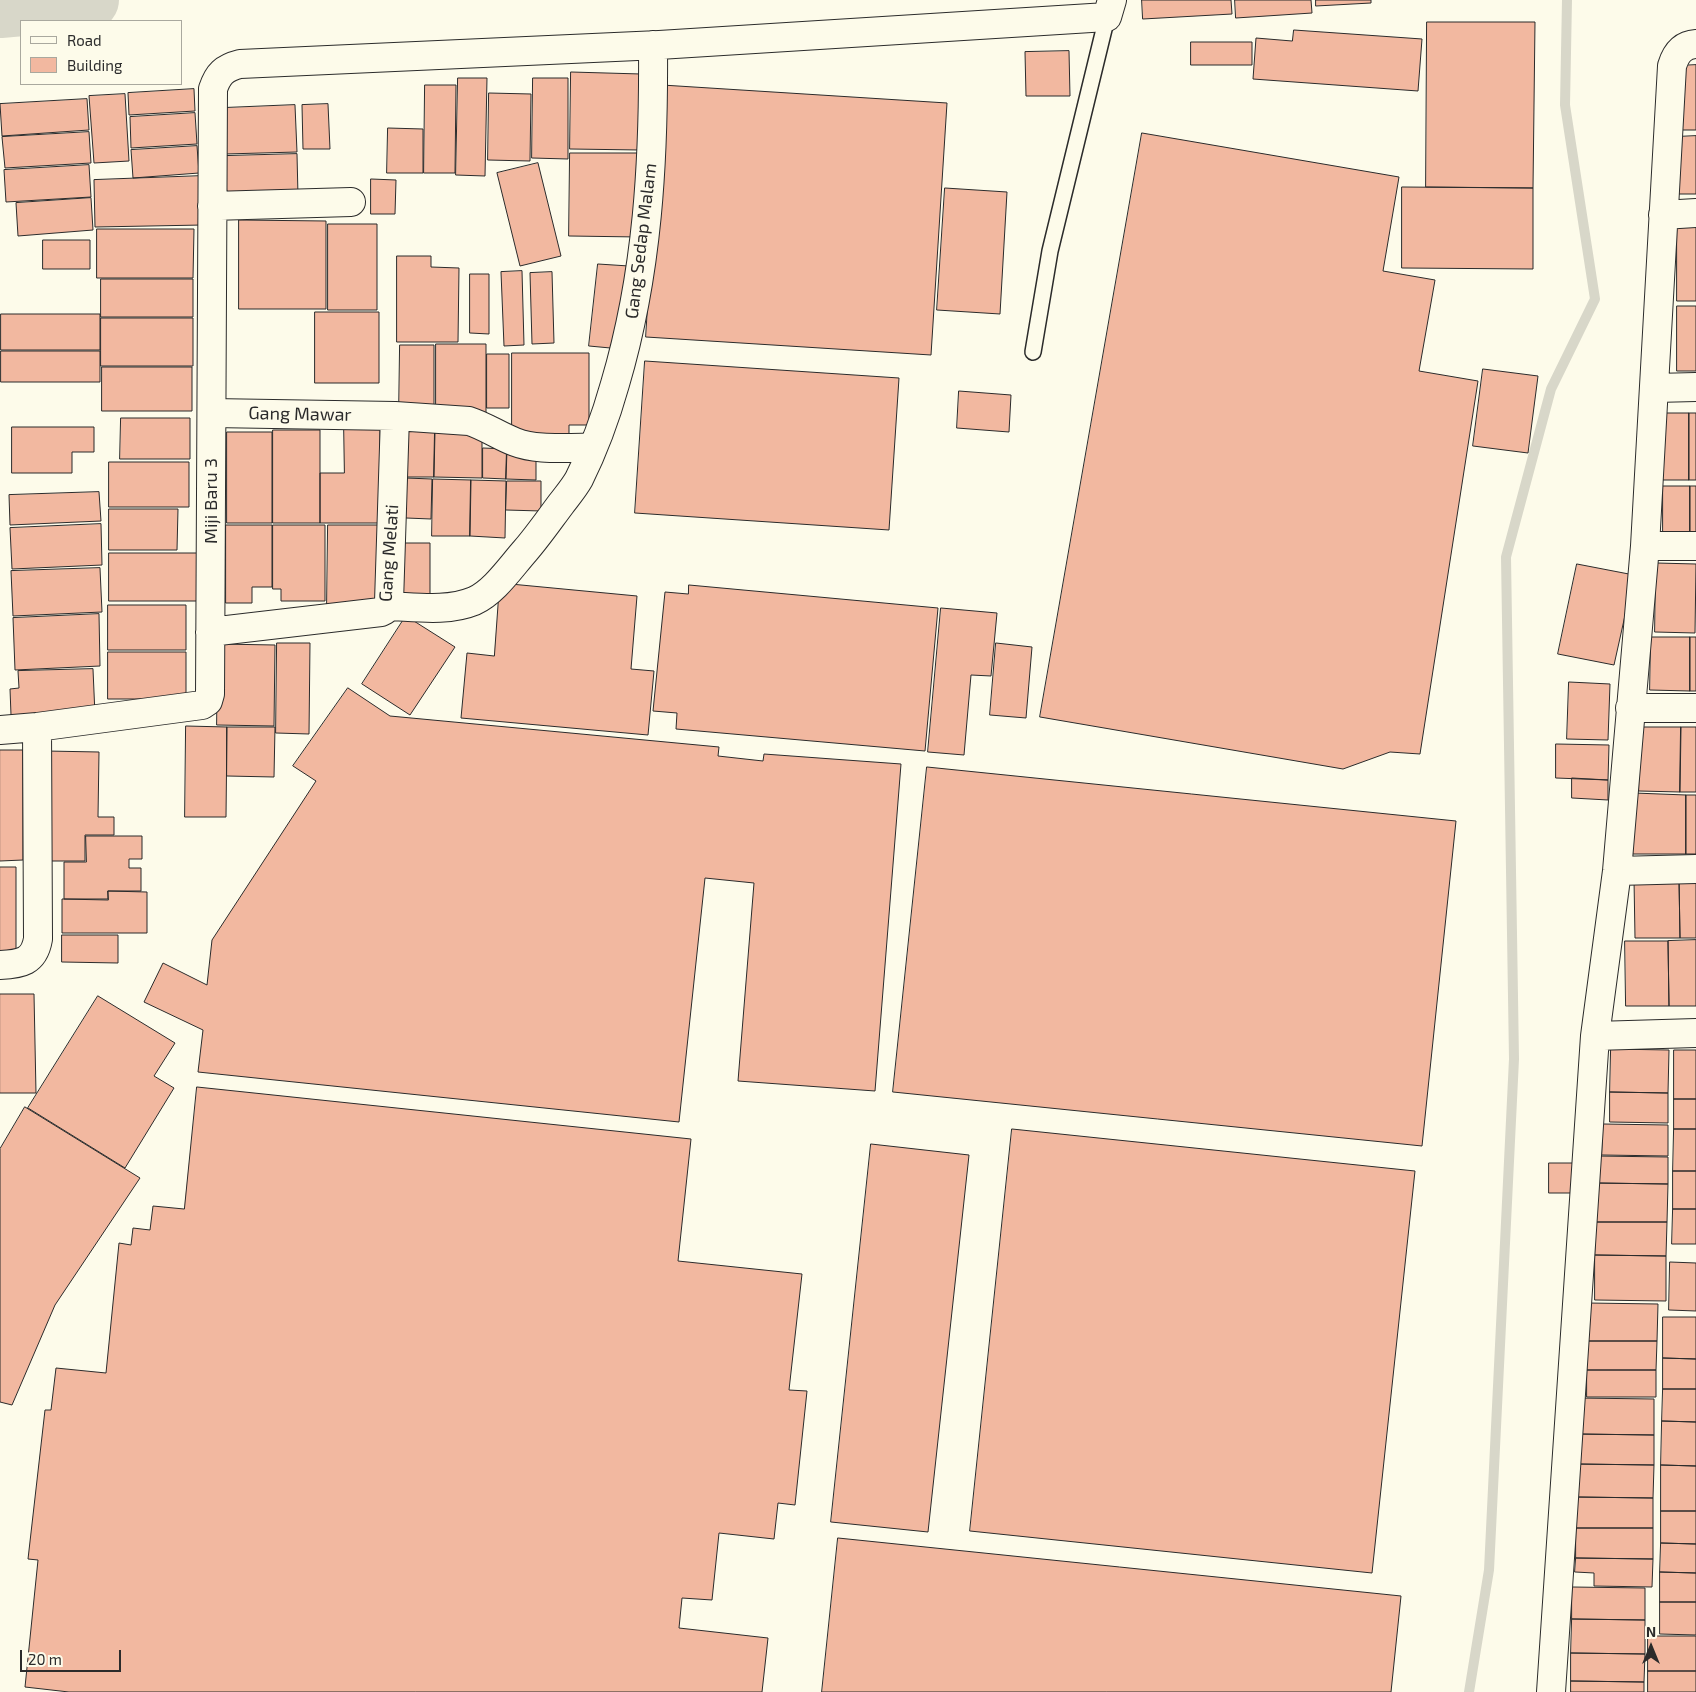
<!DOCTYPE html>
<style>
body{margin:0}
#map{position:relative;width:1696px;height:1692px;overflow:hidden;background:#fdfbea;font-family:"Exo 2",sans-serif}
canvas{display:block}
.legend{position:absolute;left:20px;top:20px;width:162px;height:65px;box-sizing:border-box;background:#fdfbea;border:1px solid #a9a89e;margin:0;padding:6px 9px;list-style:none;font-size:15px;color:#2b2b2b}
.legend li{display:flex;align-items:center;gap:10px;height:25px}
.legend b{width:25px;border:1px solid #a9a89e}
.north{position:absolute;left:1626px;top:1622px;width:50px;height:50px;-webkit-text-stroke:4px #fdfbea;paint-order:stroke;rotate:0deg;font-size:14px;font-weight:700;line-height:20px;text-align:center;color:#2b2b2b}
.north::after{content:'';display:block;margin:auto;width:18px;height:22px;background:#2b2b2b;clip-path:polygon(50% 0,100% 100%,50% 72%,0 100%)}
.scale{position:absolute;left:20px;top:1650px;width:101px;height:22px;box-sizing:border-box;border:2px solid #2b2b2b;border-top:0;padding-left:6px;font-size:15px;line-height:18px;white-space:nowrap;color:#2b2b2b;-webkit-text-stroke:4px #fdfbea;paint-order:stroke}
</style>
<div id="map">
<canvas width="1696" height="1692"></canvas>
<ul class="legend">
<li><b style="height:6px;background:#fdfbea"></b>Road</li>
<li><b style="height:14px;background:#f2b8a0"></b>Building</li>
</ul>
<div class="north">N</div>
<div class="scale">20 m</div>
</div>
<script>
const context = document.querySelector('canvas').getContext('2d');
context.lineJoin = 'round';
function strokePath(path, color, width, dash) { context.strokeStyle = color; context.lineWidth = width; context.lineCap = dash ? 'butt' : 'round'; context.setLineDash(dash || []); context.stroke(path); }
function paint(path, color) { context.fillStyle = color; context.fill(path, 'evenodd'); }
function label(font, color, halo, rows, align = 'center') {
  context.font = font + ' "Exo 2",sans-serif'; context.lineWidth = 4; context.setLineDash([]); context.textBaseline = 'middle'; context.strokeStyle = halo; context.fillStyle = color; for (const [text, x, y, turn = 0] of rows) {
    context.save(); context.translate(x, y); context.rotate((+turn || 0) * Math.PI / 180); context.textAlign = isNaN(turn) ? turn : align; if (halo) context.strokeText(text, 0, 0); context.fillText(text, 0, 0); context.restore();
  }
}
strokePath(new Path2D(`
 M1469 1692 1489 1570 1514 1059 1506 557 1551 389 1595 299 1565 105 1567 0`), '#d8d7c9', 10);
strokePath(new Path2D(`
 M0 8 89 0`), '#d8d7c9', 60);
const building = new Path2D(`
 M1142 0H1231L1232 14 1143 19Z
 M1235 0H1311L1312 13 1236 18Z
 M1316 0H1371V3L1316 6Z
 M1427 22H1535L1533 188 1426 187Z
 M1294 30 1422 39 1418 91 1253 79 1256 38 1292 41Z
 M1191 42H1252V65H1191Z
 M1069 51 1070 96H1026L1025 52Z
 M1696 65V130H1679L1678 66Z
 M571 72 641 74 640 150 570 149Z
 M458 78H487L485 176 456 175Z
 M533 78H568V159L532 158Z
 M425 85H456L455 173H424Z
 M662 85 947 103 931 355 646 337Z
 M194 89 195 111 129 115 128 93Z
 M489 93 531 94 530 161 488 160Z
 M125 94 129 161 94 163 89 96Z
 M87 99 89 130 2 136 0 104Z
 M328 104 330 149H303L302 105Z
 M295 105 297 152 225 154 223 108Z
 M195 113 197 144 131 148 130 117Z
 M388 128 423 129V173H387Z
 M89 132 91 163 5 168 2 137Z
 M1142 133 1399 177 1383 271 1435 280 1419 371 1478 381 1420 754 1390 752 1343 769 1040 717Z
 M1696 136V194H1676L1675 137Z
 M197 146 199 173 133 178 131 150Z
 M570 153H640L639 237 569 236Z
 M297 154 298 196 227 199 225 156Z
 M538 163 561 256 520 266 497 173Z
 M89 165 91 197 6 202 4 170Z
 M202 176 203 225 95 227 94 180Z
 M371 179 396 180 395 214H371Z
 M1402 187 1533 188V269L1402 268Z
 M945 188 1007 192 1000 314 937 310Z
 M91 198 93 230 18 236 16 203Z
 M239 220 326 221V309H239Z
 M1677 222H1696V301H1677Z
 M328 224H377V310H328Z
 M97 229H194L193 278H97Z
 M43 240H90V269H43Z
 M397 256H431V267L459 268 458 342H397Z
 M598 264 629 266 621 349 589 346Z
 M522 271 524 345 504 346 501 272Z
 M552 272 554 343 532 344 530 273Z
 M470 274H489V334L470 333Z
 M101 279H193V317H101Z
 M1677 306H1696V371H1677Z
 M315 312H379V383H315Z
 M1 314H100V350H1Z
 M101 318H193V366H101Z
 M436 344H486V413H436Z
 M400 345H434V413H399Z
 M1 351H100V382H1Z
 M512 353H589V425H569V435L512 438Z
 M487 354H509V408H487Z
 M645 361 899 378 889 530 635 513Z
 M102 367H192V411H102Z
 M1483 369 1538 376 1528 453 1473 446Z
 M959 391 1011 395 1009 432 957 428Z
 M1660 413H1689V480H1660Z
 M1689 413H1696V480H1689Z
 M121 418H190V459H120Z
 M344 425H380V523H320V473H344Z
 M12 427H94V452H72V473H12Z
 M406 429 435 430 434 477H405Z
 M273 430H320V523H273Z
 M435 430H482V478L434 477Z
 M227 432H272V523H227Z
 M483 448 507 449 506 479 483 478Z
 M507 449H536V480L506 479Z
 M109 462H189V507H109Z
 M406 478 432 479 431 519 406 518Z
 M433 479 471 480 470 536H432Z
 M471 480 506 481 505 538 470 536Z
 M507 481H541V511L506 510Z
 M1663 486H1690V538H1663Z
 M1690 486H1696V538H1690Z
 M99 492 101 521 10 525 9 495Z
 M109 509H178L177 550H109Z
 M101 524 102 565 12 569 10 528Z
 M226 525H272V587H252V603H226Z
 M273 525H325V601H281V589H273Z
 M328 525H379V604H327Z
 M395 543H430V604L394 597Z
 M109 553H201V601H109Z
 M1656 563 1696 564 1695 633 1655 632Z
 M1577 564 1634 575 1614 665 1558 654Z
 M100 568 102 612 13 616 11 571Z
 M500 583 637 596 631 669 654 671 648 735 461 718 467 653 494 656Z
 M689 585 938 608 925 751 676 729 677 713 653 711 665 592 688 594Z
 M108 605H186V650H108Z
 M941 608 997 613 991 676 971 675 964 755 928 752Z
 M99 614 100 666 15 670 13 618Z
 M406 616 455 647 410 715 362 684Z
 M1651 637H1690V691L1650 690Z
 M1690 637H1696V691H1690Z
 M277 643H310L309 734 276 733Z
 M996 643 1032 647 1026 718 990 715Z
 M218 644 275 645 274 726 217 725Z
 M108 652H186V699H108Z
 M93 669 95 715 69 713 11 715 10 689 19 688 18 671Z
 M1569 682 1610 684 1608 740 1567 739Z
 M348 688 390 716 719 747 718 756 763 761 764 754 901 764 875 1091 738 1081 754 883 705 878 679 1122 198 1072 203 1030 144 1002 163 963 207 985 212 940 316 781 293 766Z
 M186 726 227 727 226 817H185Z
 M227 727H275L274 777 227 776Z
 M1639 727H1681L1680 792 1639 791Z
 M1681 727H1696V792H1680Z
 M1556 744 1609 745 1608 780 1556 778Z
 M0 750H23V860L0 861Z
 M46 751 99 752 98 817H114V835H85V861H45Z
 M927 767 1456 821 1422 1146 893 1092Z
 M1572 778 1608 780V800L1572 798Z
 M1634 793 1686 795V854H1633Z
 M1686 795H1696V854H1686Z
 M86 836H142V859H129V868H141V891H108V899H64V862H86Z
 M0 867H16V951H0Z
 M1696 877V938H1680L1679 878Z
 M1679 878 1680 938H1635L1634 879Z
 M108 891 147 892V933H62V899L108 900Z
 M62 935H118V963L62 962Z
 M1696 940V1006H1669L1668 941Z
 M1625 941H1668L1669 1006H1626Z
 M0 994H34L36 1093H0Z
 M98 996 175 1043 154 1076 174 1088 125 1168 28 1108Z
 M1611 1049 1669 1050 1668 1093 1610 1092Z
 M1674 1050H1696V1099H1674Z
 M197 1087 691 1139 678 1261 802 1274 789 1390 807 1391 795 1505 778 1503 774 1539 719 1533 712 1600 682 1598 679 1628 768 1638 762 1692H69L25 1687 38 1560 28 1559 45 1410H51L56 1368 106 1373 119 1243 131 1245 133 1228 150 1230 153 1206 184 1209Z
 M1610 1092 1668 1093V1123L1610 1122Z
 M1674 1099H1696V1129H1674Z
 M25 1107 140 1178 55 1305 12 1405 0 1402V1149Z
 M1603 1124 1668 1125V1156L1602 1155Z
 M1012 1129 1415 1171 1372 1573 970 1531Z
 M1674 1129H1696V1171H1673Z
 M871 1144 969 1155 928 1532 831 1522Z
 M1596 1156 1668 1157V1184L1596 1183Z
 M1549 1163H1580L1581 1193H1549Z
 M1673 1171H1696V1209H1673Z
 M1596 1183 1668 1184 1667 1222H1596Z
 M1673 1209H1696V1244H1672Z
 M1596 1222H1667L1666 1256 1595 1255Z
 M1595 1255 1666 1256V1301L1595 1300Z
 M1670 1262 1696 1263V1311L1669 1310Z
 M1587 1303 1658 1304 1657 1341H1587Z
 M1663 1317H1696V1359L1663 1358Z
 M1587 1341H1657L1656 1370H1587Z
 M1663 1358 1696 1359V1389H1663Z
 M1587 1370H1656V1397H1587Z
 M1663 1389H1696V1422L1662 1421Z
 M1577 1398 1654 1399V1435L1577 1434Z
 M1662 1421 1696 1422V1466L1661 1465Z
 M1577 1434 1654 1435V1465L1576 1464Z
 M1576 1464 1654 1465 1653 1498 1576 1497Z
 M1661 1465 1696 1466V1511H1661Z
 M1576 1497 1653 1498V1528H1576Z
 M1661 1511H1696V1544L1661 1543Z
 M1576 1528H1653V1559L1576 1558Z
 M838 1538 1401 1596 1391 1692H822Z
 M1661 1543 1696 1544V1573L1660 1572Z
 M1576 1558 1653 1559 1652 1587 1594 1586V1573L1575 1572Z
 M1660 1572 1696 1573V1602H1660Z
 M1572 1587 1645 1588V1620L1572 1619Z
 M1660 1602H1696V1635L1660 1634Z
 M1572 1619 1645 1620V1654L1571 1653Z
 M1648 1636H1696V1671H1648Z
 M1571 1653 1645 1654 1644 1682 1571 1681Z
 M1648 1671H1696V1692H1648Z
 M1571 1681 1644 1682V1692H1571Z`);
paint(building, '#f2b8a0');
strokePath(building, '#2b2b2b', 1);
const lane = new Path2D(`
 M1033 352 1050 251 1107 17`);
const street = new Path2D(`
 M212 206 351 202
 M1663 215 1696 213
 M1655 388 1696 387
 M212 413 395 416 469 421C485 426 499 436 515 442 538 451 568 447 592 448
 M1645 546H1696
 M388 606C416 607 447 612 474 601 494 592 510 568 525 551 538 536 549 520 561 504 567 496 574 488 579 479 594 449 606 416 615 384 648 273 654 160 653 45
 M210 632 381 612 385 610 389 602 395 416
 M1630 708H1696
 M0 730 37 727 202 705 208 701 210 694 213 89C218 74 224 68 240 64L659 45 1107 17 1112 0
 M1617 871 1696 869
 M0 965C21 964 34 962 38 939L37 727
 M1595 1036 1696 1033
 M1551 1692 1595 1036 1617 871 1645 546 1672 66C1676 53 1682 45 1696 44`);
strokePath(lane, '#2b2b2b', 18);
strokePath(street, '#2b2b2b', 30);
strokePath(lane, '#fdfbea', 15);
strokePath(street, '#fdfbea', 28);
label('18px', '#2b2b2b', '#fdfbea', [
 ["Gang Sedap Malam",641,241,-83],
 ["Gang Mawar",300,414,1],
 ["Miji Baru 3",211,501,-90],
 ["Gang Melati",389,553,-86]
]);
</script>
